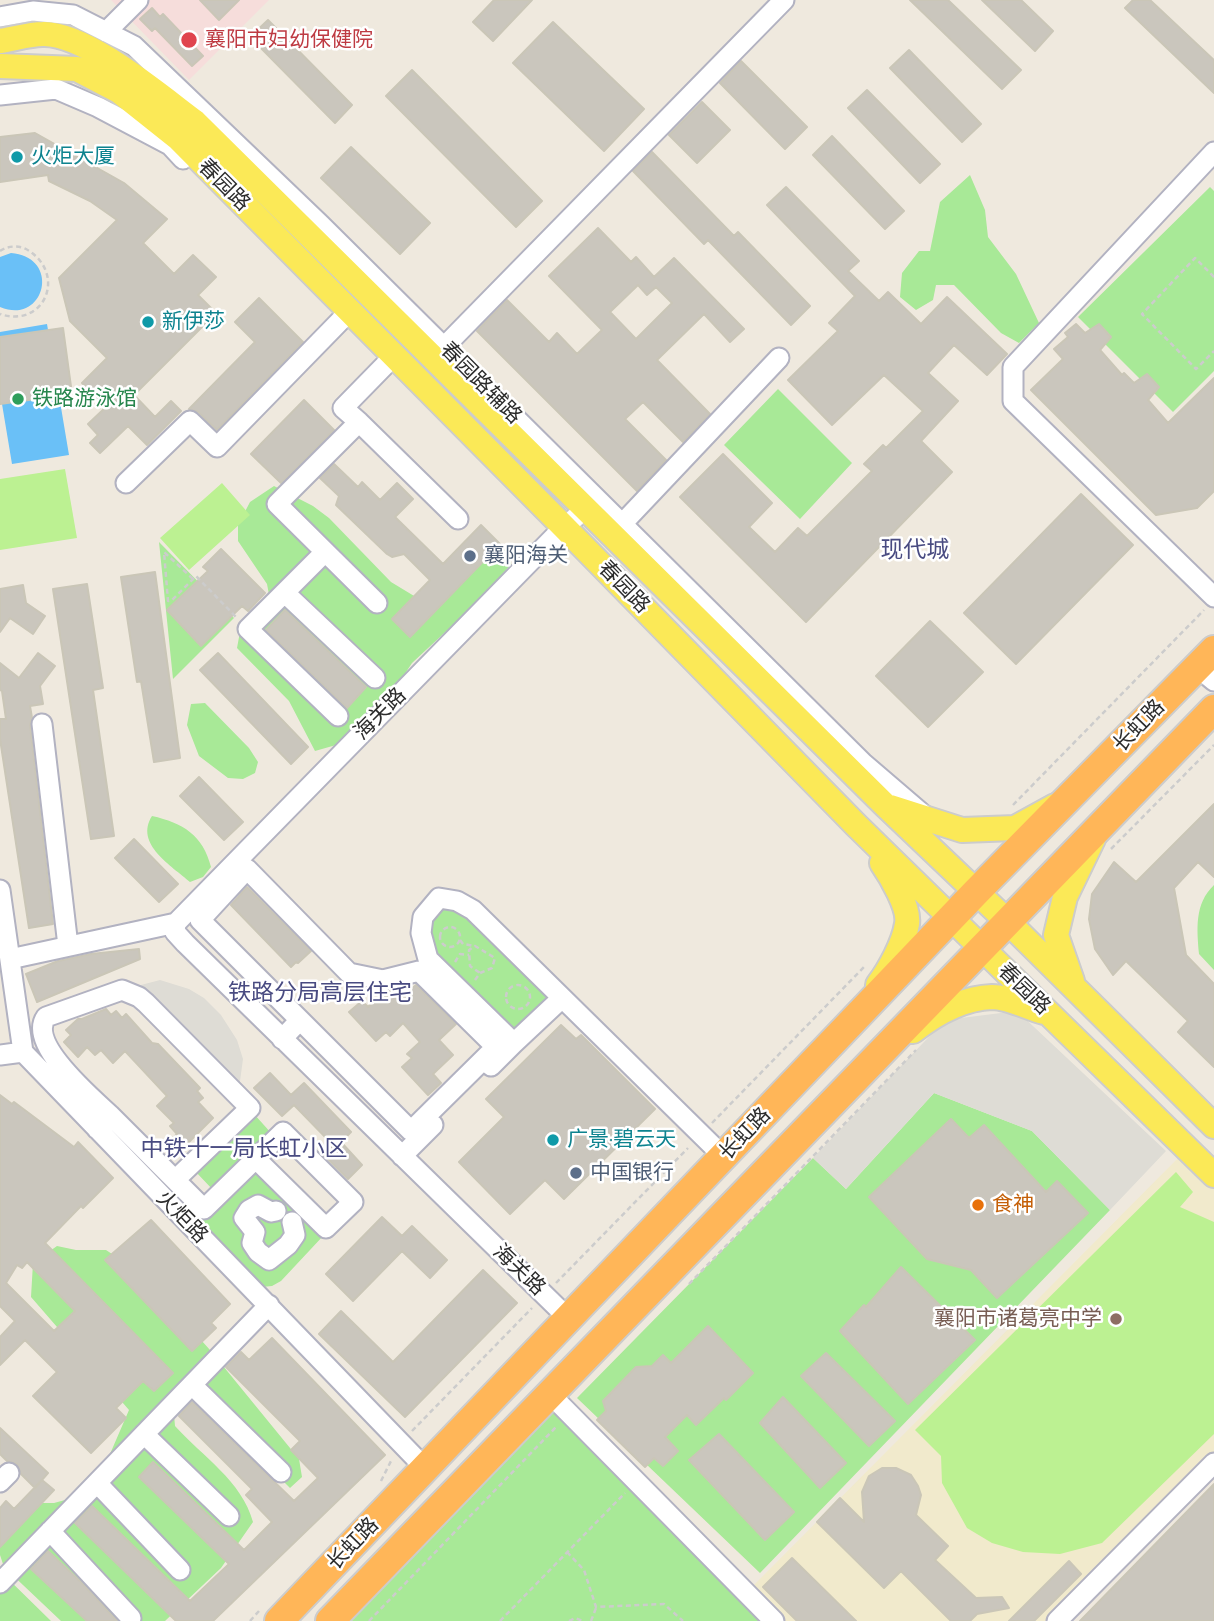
<!DOCTYPE html>
<meta charset="utf-8">
<style>
body{margin:0}
canvas{display:block;background:#efe9de}
</style>
<canvas width="1214" height="1621"></canvas>
<script>
const context = document.querySelector('canvas').getContext('2d');
context.lineJoin = 'round';
function paint(path, color) { context.fillStyle = color; context.fill(path, 'evenodd'); }
function strokePath(path, color, width, dash) { context.strokeStyle = color; context.lineWidth = width; context.lineCap = dash ? 'butt' : 'round'; context.setLineDash(dash || []); context.stroke(path); }
function label(font, color, halo, rows, align = 'center') {
  context.font = font + ' Quicksand,"Noto Sans SC",sans-serif'; context.lineWidth = 5; context.setLineDash([]); context.textBaseline = 'middle'; context.strokeStyle = halo; context.fillStyle = color; for (const [text, x, y, turn = 0] of rows) {
    context.save(); context.translate(x, y); context.rotate((+turn || 0) * Math.PI / 180); context.textAlign = isNaN(turn) ? turn : align; if (halo) context.strokeText(text, 0, 0); context.fillText(text, 0, 0); context.restore();
  }
}
paint(new Path2D(`
 M1187 1149 1214 1175V1463L1057 1621H774L746 1593Z`), '#f1eacc');
paint(new Path2D(`
 M111 0H269L189 80Z`), '#f6dddb');
paint(new Path2D(`
 M970 175 985 210 988 237 1016 274 1039 323 1019 343 1001 333 954 285H936L933 300 916 310 900 297 902 273 919 251H930L940 202Z
 M1210 187 1214 191V371L1173 412 1078 317Z
 M778 389 852 463 800 519 724 445Z
 M274 486 313 506 329 518 391 582 424 602 470 566 505 549 511 564 483 597 412 663 389 698 360 719 343 743 315 751 289 701 237 648 242 621 270 600 267 584 238 541V525L250 502Z
 M159 542 234 618 173 679Z
 M205 703 249 748 258 762 255 773 243 779 228 778 199 756 187 725 191 704Z
 M152 816C183 823 203 835 211 867L203 877 190 882C172 866 134 844 152 816Z
 M1214 885V970L1199 954C1197 930 1194 904 1214 885Z
 M457 901 562 998 514 1043 428 959 423 917Z
 M934 1093 1032 1131 1110 1210 760 1573 577 1398 813 1158 846 1189Z
 M254 1114 272 1134 213 1190 195 1171Z
 M257 1167 324 1235 281 1281 272 1286 262 1287 198 1221Z
 M57 1246 76 1250H106L142 1274 210 1350 299 1459 302 1477 290 1488 200 1398 192 1395 174 1415 175 1426C202 1456 242 1481 253 1522L221 1568 165 1621H61L4 1567 0 1555V1529L18 1513 42 1503H54L65 1500 110 1454 129 1410 31 1297 33 1263Z
 M550 1394 774 1621H330Z
 M0 1571 51 1621H0Z`), '#a8e997');
paint(new Path2D(`
 M65 469 77 538 0 550V479Z
 M222 483 250 515 189 570 160 538Z
 M1176 1172 1193 1192 1180 1207 1214 1222V1434L1102 1543 1060 1554 1023 1552 992 1543 967 1528 942 1483 941 1456 915 1430Z`), '#bcf192');
paint(new Path2D(`
 M160 980 189 989 204 998 221 1015 237 1040 243 1059 238 1096 122 990Z
 M1017 1011 1166 1151 1110 1210 1032 1131 934 1093 846 1189 813 1158 945 1020Z`), '#dedcd5');
paint(new Path2D(`
 M11 253C62 257 45 326 0 307V257Z
 M47 324 69 455 12 464 0 392V332Z`), '#6ac0f7');
const building = new Path2D(`
 M200 0H239L219 20Z
 M494 0H532L493 41 473 22Z
 M910 0H948L1021 70 1002 89Z
 M982 0H1021L1053 31 1035 51Z
 M1133 0H1150L1214 60V93L1125 8Z
 M152 8 160 17 163 14 203 56 192 66 155 28 152 31 140 19Z
 M268 20 352 105 335 123 250 37Z
 M553 22 644 109 604 151 513 63Z
 M909 50 981 124 962 142 890 68Z
 M741 61 807 127 785 149 720 83Z
 M412 70 542 201 516 227 386 96Z
 M867 90 940 164 920 183 848 108Z
 M702 102 730 130 697 163 669 135Z
 M35 133 124 183 167 219 143 243 174 274 193 255 216 277 198 295 216 313 134 395 155 417 171 401 181 411 147 445 128 426 100 453 90 443 98 435 88 424 106 407 82 383 107 358 70 321 59 278 117 220 90 201 49 181 48 175 0 182V137Z
 M832 136 904 211 885 229 813 155Z
 M351 147 430 223 400 254 321 178Z
 M652 152 734 236 738 232 810 306 791 325 708 240 704 244 633 171Z
 M786 187 859 261 848 271 879 301 888 292 921 324 947 297 1007 354 987 375 954 345 928 373 958 401 921 441 952 472 806 622 680 497 723 454 772 503 749 527 775 552 798 528 807 536 872 471 864 464 883 445 886 448 923 411 884 375 832 425 788 380 838 331 829 323 855 296 767 205Z
 M598 228 631 262 636 257 654 277 674 258 744 329 730 342 704 314 657 360 710 414 683 442 643 402 625 419 666 460 637 491 477 331 507 300 549 342 557 333 577 354 602 330 549 276ZM638 285 647 295 656 287 672 303 636 339 610 312Z
 M259 298 303 342 217 430 198 412 189 409 255 342 235 322Z
 M1076 324 1085 333 1099 324 1111 337 1100 350 1122 375 1124 373 1134 383 1147 374 1159 387 1148 400 1168 423 1214 378V491L1197 508 1156 515 1031 390 1063 359 1054 349 1068 337 1065 333Z
 M63 328 72 394 0 404V337Z
 M304 400 334 430 281 483 251 454Z
 M334 464 358 487 362 482 380 500 397 483 413 499 395 517 443 564 481 525 500 544 410 637 392 619 430 580 404 554 392 557 387 554 336 505 339 496 320 478Z
 M1081 494 1133 545 1016 664 964 613Z
 M221 549 265 593 248 611 242 606 201 646 167 610 208 571 203 567Z
 M155 572 180 758 154 762 141 681 137 682 121 577Z
 M87 584 103 688 93 690 114 836 91 839 53 589Z
 M23 585 26 603 45 616 33 634 10 618 0 632V589Z
 M285 610 366 687 347 708 266 630Z
 M930 621 983 672 928 727 876 676Z
 M38 653 55 666 40 686 43 704 30 706 32 718 30 725 53 924 29 928 0 739V719H6L2 691 0 690V663L19 678Z
 M218 653 308 747 291 764 200 670Z
 M199 777 243 822 224 840 180 796Z
 M1214 804V877L1198 862 1174 888 1186 955 1214 984V1067L1178 1032 1188 1021 1126 961 1113 975 1095 949 1089 919 1092 894 1114 862 1136 882Z
 M134 839 178 884 159 902 115 858Z
 M247 887 311 951 298 963 296 962 291 967 231 905Z
 M139 949 140 959 37 1002 26 974 58 961 91 954Z
 M416 985 456 1024 439 1040 453 1055 433 1074 441 1083 428 1095 402 1067 412 1058 407 1054 420 1042 403 1023 390 1036 386 1032 376 1041 349 1012 362 1001 368 1007 384 992 394 990 401 998Z
 M106 1009 111 1015 116 1011 122 1018 126 1014 152 1043 158 1044 200 1088 197 1091 203 1098 198 1102 213 1118 180 1151 170 1141 177 1134 170 1126 174 1123 157 1106 167 1096 125 1051 113 1063 101 1050 95 1055 87 1047 78 1057 64 1042 71 1035 66 1030 78 1019H82Z
 M561 1025 576 1039 581 1035 655 1109 564 1199 545 1180 510 1214 459 1162 504 1117 486 1099Z
 M270 1073 291 1095 304 1083 351 1132 341 1142 362 1165 348 1179 323 1154 333 1145 294 1105 282 1116 254 1088Z
 M0 1095 12 1104 14 1102 74 1147 78 1142 113 1178 83 1208 81 1206 45 1243 173 1373 154 1391 143 1381 116 1408 126 1418 91 1453 33 1396 57 1372 25 1340 0 1365V1337L15 1321 0 1306ZM27 1262 75 1311 54 1331 6 1283 17 1265 22 1268Z
 M951 1119 969 1138 984 1125 1046 1192 1057 1181 1088 1213 997 1298 971 1270 927 1259 869 1197Z
 M382 1217 402 1236 412 1226 447 1260 430 1278 402 1251 353 1301 326 1274Z
 M151 1220 230 1304 211 1323 216 1328 192 1351 105 1260Z
 M901 1267 975 1340 908 1404 840 1331 864 1305 866 1307Z
 M483 1270 517 1303 405 1417 319 1334 341 1311 393 1362Z
 M708 1326 753 1373 726 1400 724 1398 696 1425 687 1415 665 1437 678 1451 663 1466 654 1458 645 1467 597 1420 606 1411 603 1401 636 1367 652 1366 663 1355 671 1363Z
 M272 1338 385 1455 213 1621H176L75 1523 92 1506 190 1601 229 1564 139 1477 153 1462 244 1550 272 1522 246 1495 252 1489 179 1416 192 1402 294 1501 318 1478 291 1450 300 1441 226 1367 241 1352 249 1360Z
 M826 1353 895 1421 869 1446 801 1376Z
 M783 1397 846 1463 820 1488 760 1423Z
 M0 1428 48 1473 35 1488 21 1474 17 1464 7 1461 0 1454Z
 M719 1434 794 1512 765 1540 689 1460Z
 M882 1468H896L911 1475 918 1486 921 1495 916 1515 948 1546 935 1560 976 1598 1002 1597 1009 1608 977 1614 970 1621H951L901 1571 884 1588 817 1522 840 1498 864 1522 862 1492 869 1476Z
 M42 1480 54 1490 0 1547V1508L6 1501 14 1509Z
 M1214 1484V1621H1080Z
 M48 1551 81 1582 117 1621H87L31 1569Z
 M792 1558 856 1621H797L763 1587Z
 M1069 1561 1081 1574 1034 1621H1009Z`);
paint(building, '#cac6bd');
strokePath(building, '#cac6b7', 2);
const minor = new Path2D(`
 M0 17 33 11 73 15 134 46 320 224 863 763 926 817
 M106 32 138 0
 M0 95 56 89 98 107 170 145 183 159
 M1214 152 1013 367V401L1214 597
 M444 347 784 0
 M359 422 458 519
 M126 483 190 421 217 447 342 319
 M622 524 779 358
 M325 552 248 629 338 716
 M285 593 375 678
 M377 603 277 504 359 422 343 408 387 363
 M1197 667 1214 681
 M42 724 68 946
 M0 890 23 1052 426 1469
 M176 923 175 932 185 943 569 1319
 M10 959 176 923 557 534 586 508
 M282 1039 300 1020 411 1131 496 1047 419 971 383 980 349 973 247 869 200 920 300 1020
 M514 1043 562 998
 M0 1055 23 1052
 M491 1066 514 1043 428 959 421 933 423 917 439 898 457 901 473 910 724 1157
 M97 1129 110 1115 175 1180 250 1108 146 1003 139 997 122 990 46 1017C27 1044 92 1098 110 1115
 M402 1156 433 1125
 M175 1180 204 1209 283 1132 353 1202 326 1228 256 1159
 M276 1211 271 1212 258 1205 249 1210 244 1218 255 1232 252 1243 258 1252 269 1260 288 1245 295 1235 292 1222
 M192 1385 281 1472
 M550 1394 774 1621
 M144 1434 229 1516
 M0 1482 9 1473
 M97 1483 180 1570
 M50 1531 131 1618
 M0 1583 269 1305
 M1057 1621 1214 1463`);
const major = new Path2D(`
 M0 41C14 39 29 34 43 34 86 33 160 96 195 122L885 805 1008 922 1214 1126
 M0 66 77 69 119 91 178 138 564 527 856 825 1214 1175
 M890 807 962 830 1015 828 1055 806
 M1072 981 1056 935 1065 897 1093 839
 M878 985C890 969 904 943 907 924 910 908 891 876 882 863
 M913 1031C936 1013 962 998 992 997 1008 997 1029 1008 1044 1012`);
const highway = new Path2D(`
 M279 1621 976 892 1214 650
 M330 1621 1214 709`);
strokePath(minor, '#b2b2c1', 23);
strokePath(major, '#ccc', 28);
strokePath(highway, '#ccc', 32);
strokePath(new Path2D(`
 M0 251C7 246 18 245 26 249 68 273 45 329 0 314
 M1214 277 1195 258 1142 314 1196 369 1214 351
 M193 579 164 552 168 601 172 600 196 576 236 617
 M1013 805 1204 610
 M1111 849 1214 745
 M440 937a10 10 0 1 1 20 0a10 10 0 1 1-20 0Z
 M460 940 463 944 475 946
 M455 962 460 954 469 955
 M475 980 480 973 492 968 495 958 475 946 469 950 470 966 480 973
 M506 997a12 12 0 1 1 24 0a12 12 0 1 1-24 0Z
 M712 1123 864 967
 M556 1283 688 1148
 M689 1284 916 1050
 M412 1431 532 1308
 M381 1481 392 1459
 M567 1552 584 1570 596 1607 664 1604 683 1621
 M250 1621 259 1611
 M369 1621 556 1427
 M500 1621 625 1493
 M569 1621 575 1618 583 1621
 M591 1621 596 1608`), '#ccc', 2.5, [5, 3.5]);
strokePath(minor, '#fff', 19);
strokePath(major, '#fbe957', 24);
strokePath(highway, '#ffb658', 28);
for (const [x, y, r, color] of [
 [189,40,9,"#e0444e"],
 [17,157,7,"#0f9aa8"],
 [148,322,7,"#0f9aa8"],
 [18,399,7,"#2e9e5b"],
 [470,556,7,"#5c6f8a"],
 [553,1140,7,"#0f9aa8"],
 [576,1173,7,"#5c6f8a"],
 [978,1205,7,"#e8710a"],
 [1116,1319,7,"#8d6e63"]
]) { const dot = new Path2D(); dot.arc(x, y, r, 0, 2 * Math.PI); context.fillStyle = color; context.fill(dot); strokePath(dot, '#fff', 2.5); }
label('21px', '#be3a42', '#fff', [
 ["襄阳市妇幼保健院",205,40]
], 'left');
label('21px', '#0d838f', '#fff', [
 ["火炬大厦",31,157],
 ["新伊莎",162,322],
 ["广景·碧云天",567,1140]
], 'left');
label('21px', '#2c2c2c', '#fff', [
 ["春园路",224,185,45],
 ["春园路辅路",481,383,45],
 ["春园路",624,587,46],
 ["海关路",380,714,-45],
 ["长虹路",1139,726,-46],
 ["春园路",1024,989,44],
 ["长虹路",745,1134,-46],
 ["火炬路",182,1217,46],
 ["海关路",519,1270,44],
 ["长虹路",353,1544,-46]
]);
label('21px', '#27864d', '#fff', [
 ["铁路游泳馆",32,399]
], 'left');
label('21px', '#4e5e75', '#fff', [
 ["襄阳海关",484,556],
 ["中国银行",590,1173]
], 'left');
label('21px', '#c56008', '#fff', [
 ["食神",992,1205]
], 'left');
label('21px', '#785e54', '#fff', [
 ["襄阳市诸葛亮中学",1102,1319]
], 'right');
label('23px', '#494b81', '#fff', [
 ["现代城",915,550],
 ["铁路分局高层住宅",320,993],
 ["中铁十一局长虹小区",244,1149]
]);
</script>
